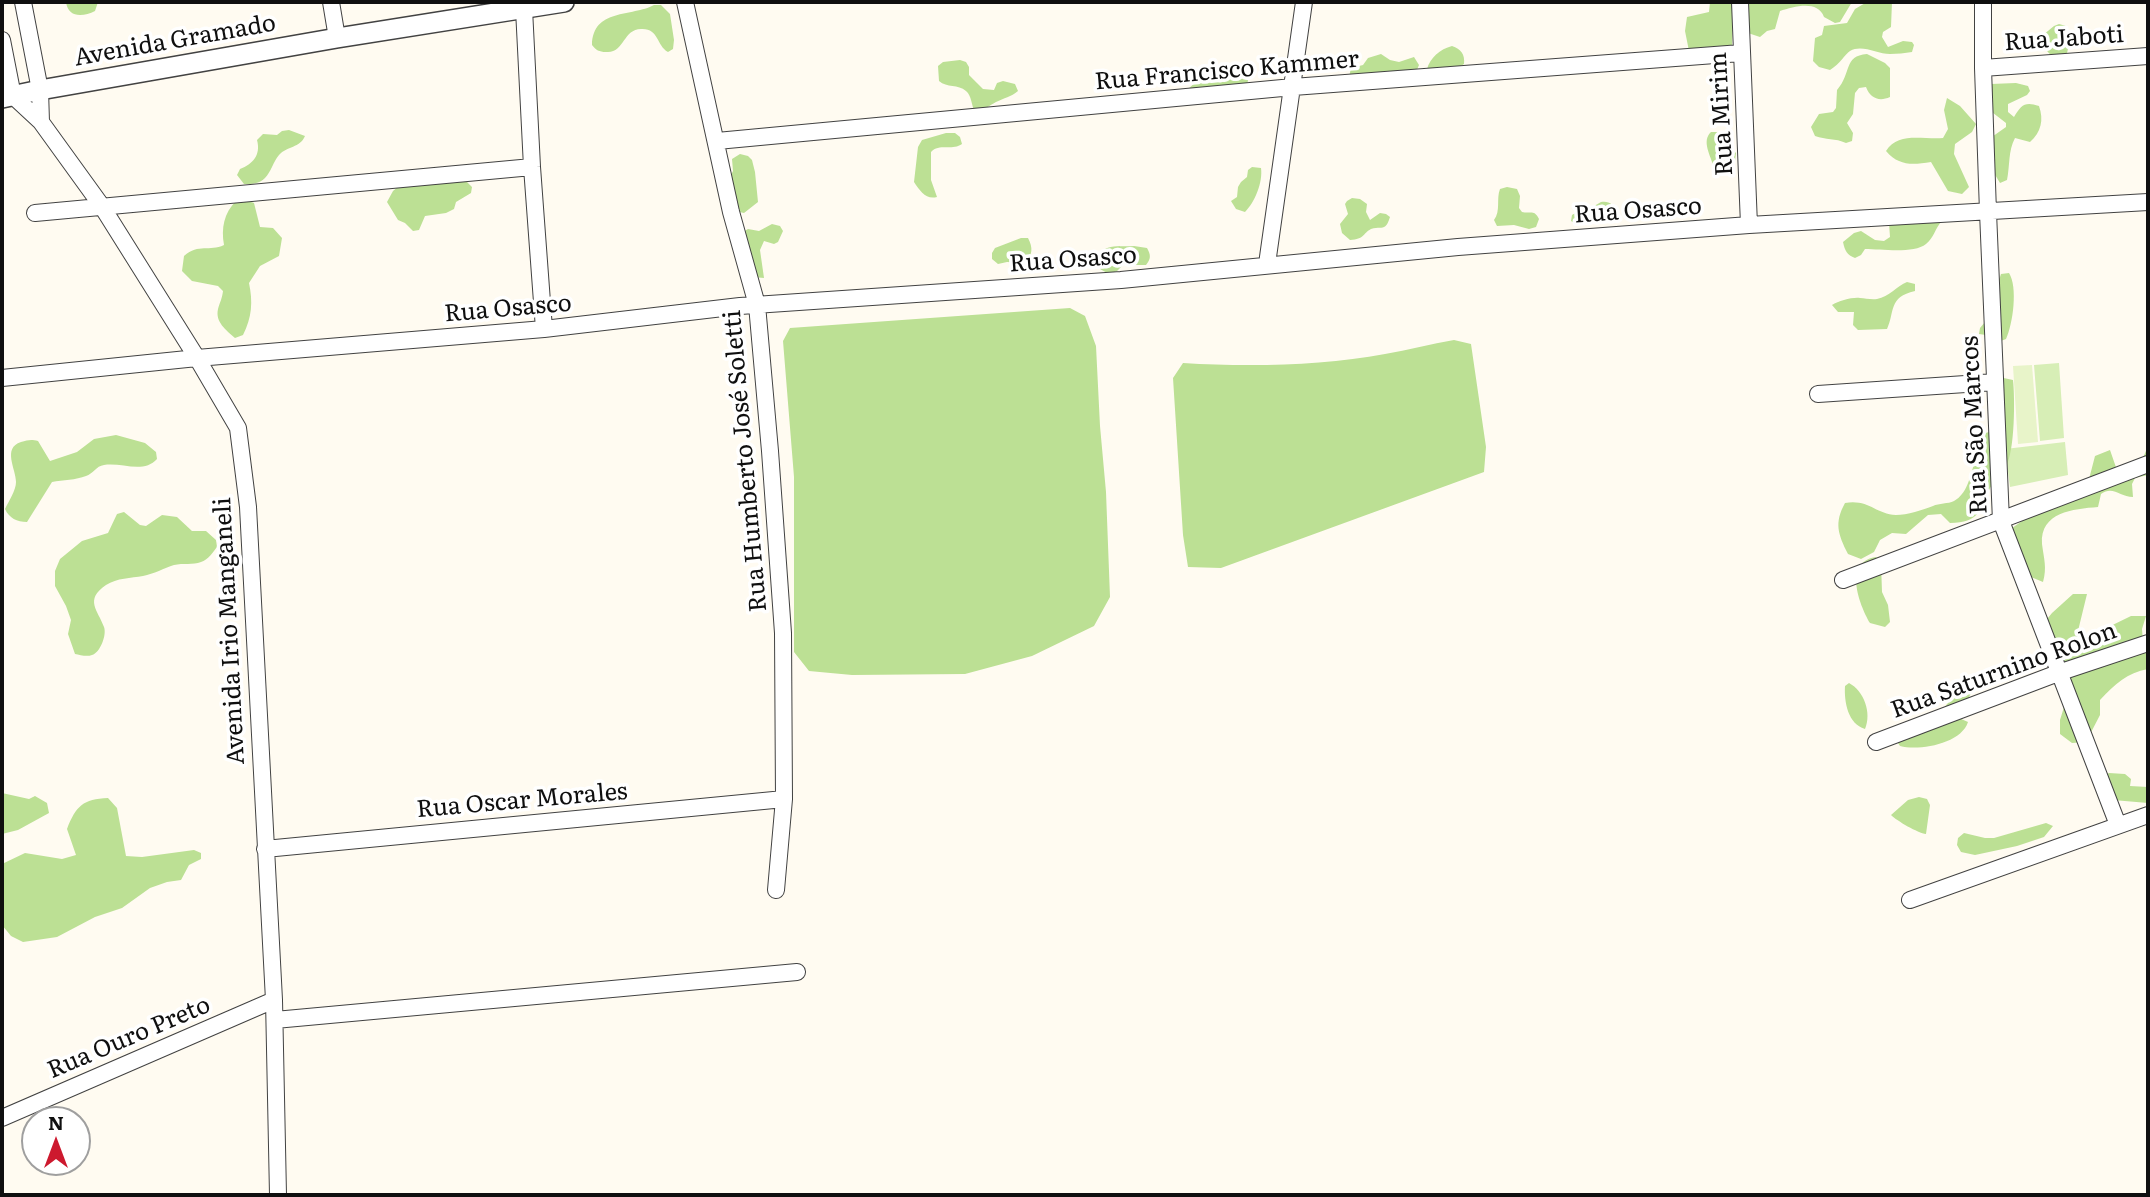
<!DOCTYPE html>
<meta charset="utf-8">
<style>
body{margin:0}
#map{position:relative;width:2150px;height:1197px;overflow:hidden;background:#fffbf1;font-family:Literata,serif}
canvas{display:block}
.frame{position:absolute;inset:0;border:4px solid #0f0f0f;pointer-events:none}
.north{position:absolute;left:21px;top:1106px;width:70px;height:70px;box-sizing:border-box;background:#fff;border:2px solid #9f9f9f;border-radius:50%;rotate:0deg;font-size:19px;font-weight:700;line-height:28px;text-align:center;color:#0f0f0f}
.north::after{content:'';display:block;margin:auto;width:24px;height:32px;background:#cd192e;clip-path:polygon(50% 0,100% 100%,50% 72%,0 100%)}
</style>
<div id="map">
<canvas width="2150" height="1197"></canvas>
<div class="frame"></div>
<div class="north">N</div>
</div>
<script>
const context = document.querySelector('canvas').getContext('2d');
context.lineJoin = 'round';
function paint(path, color) { context.fillStyle = color; context.fill(path, 'evenodd'); }
function strokePath(path, color, width, dash) { context.strokeStyle = color; context.lineWidth = width; context.lineCap = dash ? 'butt' : 'round'; context.setLineDash(dash || []); context.stroke(path); }
function label(font, color, halo, rows, align = 'center') {
  context.font = font + ' Literata,serif'; context.lineWidth = 7; context.setLineDash([]); context.textBaseline = 'middle'; context.strokeStyle = halo; context.fillStyle = color; for (const [text, x, y, turn = 0] of rows) {
    context.save(); context.translate(x, y); context.rotate((+turn || 0) * Math.PI / 180); context.textAlign = isNaN(turn) ? turn : align; if (halo) context.strokeText(text, 0, 0); context.fillText(text, 0, 0); context.restore();
  }
}
paint(new Path2D(`
 M2059 363 2064 438 2040 441 2034 365Z
 M2065 442 2068 475 2010 487 2005 449Z`), '#d7eeb6');
paint(new Path2D(`
 M66 2H98L95 11C83 17 68 18 66 2Z
 M1710 2H1733L1732 45 1727 52 1690 56 1685 31 1687 17 1709 12Z
 M1742 2H1852L1840 22 1835 23 1824 17C1818 0 1795 6 1780 11L1775 29 1767 31 1760 37 1745 32Z
 M1867 2H1892L1891 27 1883 32 1882 37 1888 47 1903 41 1912 42 1914 45 1912 52C1905 53 1897 54 1890 54 1877 54 1862 44 1850 51 1845 54 1840 64 1830 70L1819 67 1813 61 1815 38 1822 35 1824 26 1847 23 1855 9Z
 M654 5H661L670 14 674 40 673 49 668 52C656 45 659 28 641 29 623 29 624 54 606 52 599 52 596 50 592 45 593 8 632 17 654 5Z
 M2059 24 2066 26C2072 36 2068 50 2065 61 2051 59 2042 49 2043 35L2054 26Z
 M1452 46C1461 49 1465 54 1464 64L1448 74 1427 69C1430 58 1440 49 1452 46Z
 M1381 54 1390 60 1399 62 1414 57 1419 65 1416 72 1349 77 1351 68 1363 65 1368 58Z
 M1867 54 1885 63 1890 68V97C1879 102 1870 98 1866 87L1859 88 1855 93 1853 114 1847 123 1853 133 1852 141 1846 143C1835 138 1826 140 1815 136L1811 127 1819 114 1833 112 1836 108 1837 90C1852 73 1843 56 1867 54Z
 M960 60 966 62 969 67V75L983 89 994 90 997 83 1003 81 1015 84 1018 91C1011 97 1004 98 996 102 989 106 985 109 975 112 971 105 972 96 966 91 958 84 947 88 939 81L938 66 943 62Z
 M1212 72 1226 77 1244 76 1248 80 1247 86 1188 89 1205 74Z
 M2016 83 2028 86 2030 91 2027 95 2008 104V112L2014 117C2021 105 2025 101 2039 106 2044 120 2041 132 2030 142L2015 138C2008 151 2010 166 2007 180L2000 183 1994 173 1989 139 2006 127V123L1988 109 1991 84Z
 M1947 98 1960 106 1976 124 1972 132 1955 144 1954 154 1969 187 1962 194 1948 191 1931 162C1912 165 1899 166 1886 151 1898 131 1924 140 1943 138L1948 129 1944 110Z
 M289 130 305 136C300 148 287 146 279 155 273 162 271 172 265 178 259 184 252 184 244 184L237 175 240 169C253 164 261 155 257 140L263 134 277 135 282 131Z
 M1711 132H1720L1725 135 1727 145 1736 153 1735 161 1732 166 1714 168C1711 156 1701 141 1711 132Z
 M946 133H955L960 137 962 144C952 151 939 143 931 152V180L937 197C926 200 920 191 914 182L918 147 922 140Z
 M740 154 748 156 752 160 755 172 758 202 744 213 735 211 730 177 733 171 732 159Z
 M1252 167 1261 168C1263 182 1255 202 1245 212L1236 209 1231 201 1237 197 1238 187 1241 182 1247 177 1248 170Z
 M457 179 467 182 472 187 471 193 456 202 454 209 446 213 425 216 419 230 413 231 405 223 398 220 387 202 393 191 400 185Z
 M1507 187 1517 189 1520 196 1519 208 1522 212C1531 214 1534 209 1539 219L1536 227 1529 229 1514 225 1497 226 1494 220C1501 211 1496 199 1500 189Z
 M1352 198 1360 199 1367 204 1366 212 1370 220 1380 213 1386 214 1390 217C1385 233 1382 225 1371 229 1362 234 1365 239 1350 240L1342 233 1340 224 1348 214 1345 204 1347 201Z
 M246 200 254 203 260 227 273 228 282 238 279 256 260 266 249 283C253 302 252 317 243 335L235 338C226 330 215 322 218 309 220 302 222 299 223 291L218 286 192 281 182 271 184 256C199 243 209 252 224 245 221 228 224 213 236 201Z
 M1601 202C1610 201 1613 204 1617 213L1614 220 1601 223 1593 220 1577 224 1571 221 1572 215 1577 212H1584Z
 M1942 221C1935 228 1934 238 1926 244 1914 254 1881 249 1865 249L1861 255 1855 258C1847 255 1845 251 1843 242L1854 233 1861 231 1875 240 1884 241 1890 237 1889 223Z
 M772 224 780 226 783 231 778 242 774 244 764 241 760 250 764 278 753 277 743 232 748 229 759 231Z
 M1021 238H1028C1033 248 1033 254 1025 263L1007 262 998 264 992 259V253L995 248Z
 M1134 246 1147 248C1151 255 1151 259 1146 265H1123L1117 271 1109 274 1100 269C1094 242 1116 247 1134 246Z
 M2009 273C2018 287 2013 324 2006 339L1998 342 1986 335 1979 334 1980 328 1985 322 2001 274Z
 M1907 282 1915 284V291C1888 297 1895 312 1887 329L1858 330 1853 325 1854 312H1838L1832 305C1839 301 1852 297 1860 298 1865 298 1871 300 1877 299 1889 297 1897 286 1907 282Z
 M1070 308 1085 316 1096 346 1100 426 1106 492 1110 597 1094 626 1032 656 965 674 852 675 809 671 794 652V477L783 341 790 328Z
 M1454 340 1471 344 1486 447 1484 472 1221 568 1188 567 1183 535 1173 378 1183 363C1247 367 1322 366 1385 354 1408 350 1431 344 1454 340Z
 M1999 377 2013 380C2015 398 2015 451 2006 466 2001 474 1995 480 1990 488 1979 512 1980 522 1950 523L1941 514 1928 515 1906 534 1892 533 1880 540 1874 552 1861 559 1848 554C1838 534 1834 523 1845 503 1869 499 1875 514 1896 515 1907 515 1923 510 1933 506 1939 503 1948 504 1954 501 1967 494 1970 477 1974 464L1987 460 1985 447 1975 436 1989 432 1994 420Z
 M116 435 145 443 156 452 157 459C144 474 121 462 104 465 96 466 93 474 86 476 76 480 63 480 52 482L27 522C17 522 9 518 5 509 9 501 16 490 16 482 16 469 2 448 21 442 28 440 31 439 38 441L50 461 77 452 94 439Z
 M2148 446V475L2135 478 2132 484 2133 497C2120 497 2113 485 2101 494L2098 507C2073 509 2040 512 2042 544 2044 560 2047 567 2043 582L2031 577 2016 552 2003 549V535C2029 514 2059 499 2088 483L2095 456 2110 450 2119 476 2143 458Z
 M124 512 140 525 146 526 162 515 177 517 192 531H206L216 540 217 547C213 552 208 560 201 562 193 565 183 563 174 565 164 568 154 574 143 576 131 578 117 578 106 585 84 600 98 610 104 627 107 635 100 653 92 655 87 657 80 655 75 654L68 634 71 620 66 606 55 586V571L60 559 82 541 108 533 117 514Z
 M1876 557 1881 563 1882 592 1888 605 1890 622 1885 627 1870 623C1859 604 1843 562 1876 557Z
 M2073 594H2087L2077 635 2090 636 2131 616H2146L2142 629 2143 642 2148 645V669C2127 673 2115 684 2100 700V715L2086 742 2072 743 2060 734V720L2068 694 2069 667 2060 656 2043 624 2052 613Z
 M1849 683C1864 691 1872 713 1865 729 1848 724 1844 702 1845 686Z
 M1959 684H1967L1972 691 1959 718 1968 722C1961 744 1919 751 1900 746L1896 740 1943 709 1948 703 1952 689Z
 M2109 773 2125 774 2131 779 2130 786 2148 787V803L2113 800 2102 777Z
 M2 793 29 799 35 796 47 803 49 813 18 830 2 834Z
 M1919 797 1927 799 1930 805 1926 834C1918 833 1897 821 1891 815L1908 800Z
 M108 798 117 808 126 856 142 857 194 850 201 853V859L189 865 181 880 167 882 150 888 122 908 95 917 57 937 23 942 11 936 2 925V864L25 853 62 859 76 855 67 829C76 806 83 799 108 798Z
 M2046 823 2053 826 2044 837 2017 846 1975 855 1961 852 1957 845 1958 838 1964 833 1985 838H1994Z`), '#bce094');
paint(new Path2D(`
 M2032 365 2038 442 2018 444 2013 366Z`), '#e8f4c9');
const minor = new Path2D(`
 M23 2 40 90 41 122
 M331 2 337 38
 M685 2 731 212 757 305 770 451 783 633 784 799 776 890
 M1740 2 1749 225
 M1983 2V68L1988 212 2001 521 2118 825
 M524 9 532 167 544 329
 M2 40 13 96 41 122 101 205 197 358 238 428 248 507 274 1000 278 1195
 M1983 68 2148 56
 M717 141 1293 87 1741 53
 M35 213 532 167
 M1267 264 1304 2
 M2 378 197 358 544 329 740 306 1121 280 1458 247 1749 225 2148 202
 M1818 394 1995 382
 M1843 580 2148 464
 M1876 742 2058 673 2148 643
 M265 849 784 799
 M1910 900 2148 815
 M275 1020 797 972
 M2 1118 274 1000`);
const tertiary = new Path2D(`
 M2 98 40 90 337 38 564 2`);
strokePath(minor, '#424242', 18);
strokePath(tertiary, '#424242', 22);
strokePath(minor, '#fff', 16);
strokePath(tertiary, '#fff', 19);
label('24px', '#0f0f0f', '#fff', [
 ["Rua Jaboti",2064,39,-4],
 ["Avenida Gramado",175,41,-10],
 ["Rua Francisco Kammer",1227,71,-5],
 ["Rua Mirim",1722,114,-93],
 ["Rua Osasco",1638,211,-4],
 ["Rua Osasco",1073,260,-4],
 ["Rua Osasco",508,309,-5],
 ["Rua São Marcos",1975,425,-93],
 ["Rua Humberto José Soletti",746,461,-95],
 ["Avenida Irio Manganeli",230,631,-93],
 ["Rua Saturnino Rolon",2004,671,-20],
 ["Rua Oscar Morales",522,801,-5],
 ["Rua Ouro Preto",129,1038,-23]
]);
</script>
